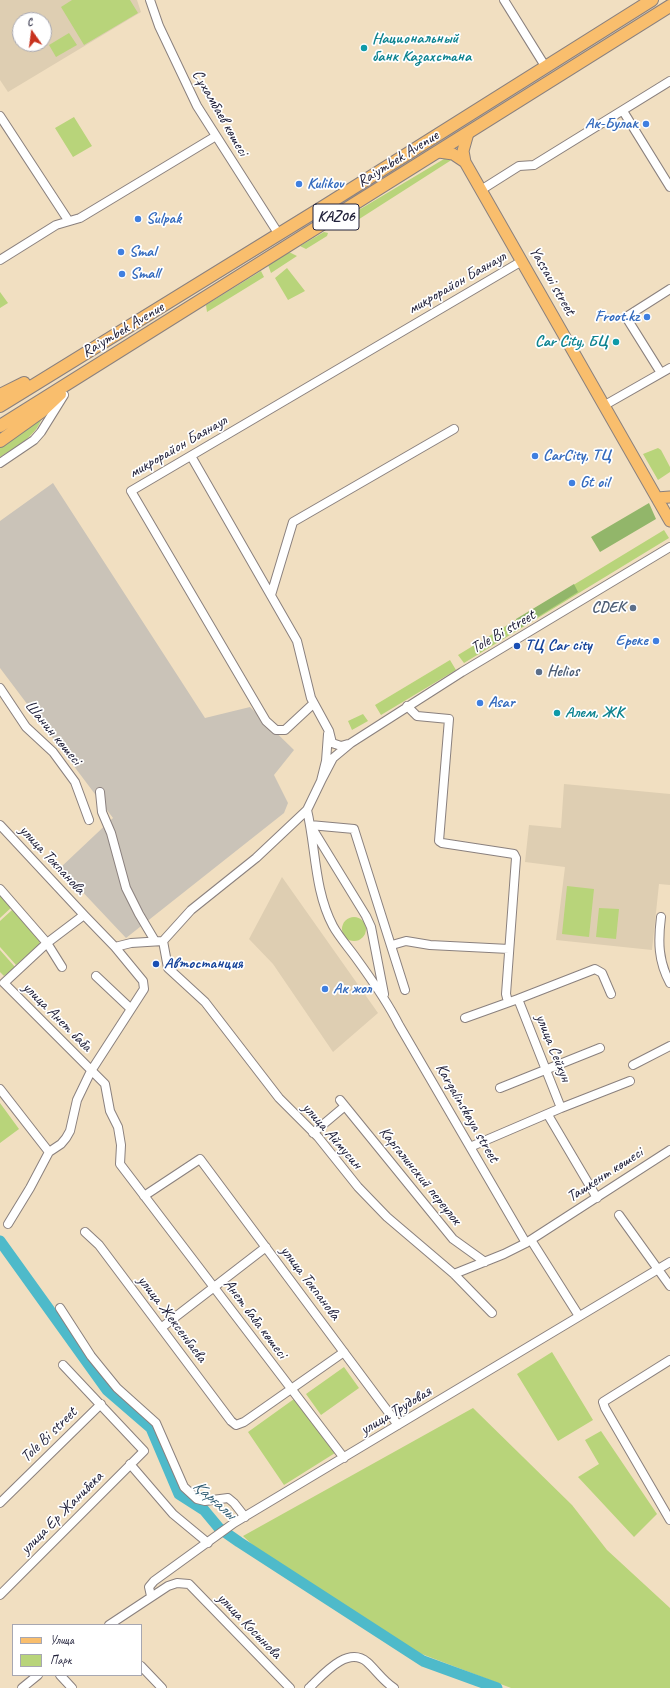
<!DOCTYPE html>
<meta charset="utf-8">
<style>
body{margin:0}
#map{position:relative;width:670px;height:1688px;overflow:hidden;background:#f1dfc1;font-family:Caveat,sans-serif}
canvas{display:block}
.legend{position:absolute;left:12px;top:1624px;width:130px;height:52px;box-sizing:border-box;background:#fff;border:1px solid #a7a7b1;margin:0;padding:5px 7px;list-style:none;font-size:12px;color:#22223b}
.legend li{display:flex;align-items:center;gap:8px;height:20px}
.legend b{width:20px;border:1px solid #a7a7b1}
.north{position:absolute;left:12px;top:12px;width:40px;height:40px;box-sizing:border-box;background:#fff;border:1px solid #a7a7b1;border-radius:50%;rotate:346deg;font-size:11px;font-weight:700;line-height:16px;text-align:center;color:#22223b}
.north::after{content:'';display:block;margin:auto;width:14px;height:18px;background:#c8321e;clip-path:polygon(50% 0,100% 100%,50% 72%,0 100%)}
</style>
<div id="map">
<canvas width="670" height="1688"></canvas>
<ul class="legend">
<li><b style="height:5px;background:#f9be6d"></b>Улица</li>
<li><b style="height:11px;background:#b8d47a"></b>Парк</li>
</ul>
<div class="north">С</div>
</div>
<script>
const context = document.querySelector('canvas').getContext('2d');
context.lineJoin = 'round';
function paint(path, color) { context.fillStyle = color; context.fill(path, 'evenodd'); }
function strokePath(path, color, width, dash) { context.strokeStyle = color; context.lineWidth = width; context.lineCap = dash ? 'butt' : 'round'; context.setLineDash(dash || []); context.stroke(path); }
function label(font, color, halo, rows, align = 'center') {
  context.font = font + ' Caveat,sans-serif'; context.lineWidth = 3.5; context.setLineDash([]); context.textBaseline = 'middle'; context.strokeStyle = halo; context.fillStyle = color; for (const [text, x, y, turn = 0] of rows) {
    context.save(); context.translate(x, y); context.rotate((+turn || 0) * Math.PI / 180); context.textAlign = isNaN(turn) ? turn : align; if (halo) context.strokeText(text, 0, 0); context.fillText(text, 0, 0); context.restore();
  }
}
paint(new Path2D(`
 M0 0H137L141 12 8 92 0 80ZM20 20H44V44H20Z
 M564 784 670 794V885L659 884 652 950 556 940 565 867 525 862 529 825 561 828Z
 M282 877 378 1013 333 1052 273 964 249 939Z`), '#deceb2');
paint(new Path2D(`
 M53 483 205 718 250 707 294 750 274 775 288 803 284 813 126 938 60 868 113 818 0 668V521Z`), '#cac3b8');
paint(new Path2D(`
 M72 0H130L138 13 84 45 61 7Z
 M69 33 77 45 56 57 49 45Z
 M74 117 92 146 73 157 55 128Z
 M451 158 453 159 353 223 347 227 341 226 342 220 444 159Z
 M324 232 328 233 327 236 306 249 300 246Z
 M289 252 297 256 271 273 268 265Z
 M287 268 305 291 288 300 275 278Z
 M261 271 264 277 207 312 206 305Z
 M0 292 8 303 0 308Z
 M43 414C38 436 17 446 0 457V446Z
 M658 448 661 450 670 467V472L658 480 643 454Z
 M664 530 669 538 464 663 458 655Z
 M450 660 456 670 381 715 375 705Z
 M363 714 368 721 352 730 348 721Z
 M567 886 594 889 589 937 562 934Z
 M0 890 13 906 0 918Z
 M599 908 619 909 616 939 596 937Z
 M12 910 39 940 40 944 16 965 0 947V921Z
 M342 929a12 12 0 1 1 24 0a12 12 0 1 1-24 0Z
 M0 950 15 967 4 976 0 972Z
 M0 1103 19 1129 0 1143Z
 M552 1352 593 1420 558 1441 517 1374Z
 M344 1367 359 1388 321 1415 306 1394Z
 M294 1399 335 1453 284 1485 248 1432Z
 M473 1408 572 1505 607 1550 670 1608V1688H511L419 1653 260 1552 243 1536Z
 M601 1431 657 1514 634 1537 578 1477 599 1464 585 1440Z`), '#b8d47a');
paint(new Path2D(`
 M649 503 656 519 600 552 591 537Z
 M574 584 578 592 518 629 516 619Z`), '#92b66a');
strokePath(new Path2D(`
 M0 1241 107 1390 151 1428 179 1494 204 1510 219 1528 239 1542 423 1661 497 1688`), '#4ebaca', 11);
const minor = new Path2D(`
 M150 0 159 26 197 106 278 233
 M504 0 545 66
 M623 111 670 187
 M0 116 68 220
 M481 190 519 166 534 165 670 81
 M0 260 56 225 80 218 216 136
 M661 373 626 317 670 289
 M605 405 670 368
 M191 456 297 641 311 698 329 731 332 743 341 746 348 744
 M0 463 34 440 41 432 64 395
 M271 595 293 522 454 429
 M0 688 26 727 53 752 75 782 89 820
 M313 704 285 730H276L266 721 131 491 522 261
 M407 706 417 716 449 719 439 841 442 843 514 854 516 858 506 994 508 1002
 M321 781 333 758 351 743 462 672 670 547
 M100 792 102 812 111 833 126 888 139 914 155 941
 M307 810C316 848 314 890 333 926 339 937 349 948 356 958 372 980 387 1001 399 1025L526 1243
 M0 825 84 915
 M310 825 354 829 405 990
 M312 828 366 916 371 927 384 994
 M0 889 47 943 62 967
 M661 917C658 941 658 961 670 983
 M163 941 131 943 115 947 84 915 47 943 4 983 105 1084 110 1111 118 1127 121 1145 120 1164 344 1458
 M163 941 168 968 205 1002 279 1098 318 1137 358 1187 387 1217 454 1274 492 1313
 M163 941 191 910 256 858 307 810 321 781 326 761 328 734
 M392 945 406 941 430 945 509 949
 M96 976 131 1009
 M518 999 561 1108
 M465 1018 518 999 595 969 602 973 611 994
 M633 1065 670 1046
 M500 1088 600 1048
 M0 1089 49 1152
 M340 1100 453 1239 485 1262
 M548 1115 597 1198
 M313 1133 345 1106
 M470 1147 561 1108 630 1081
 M144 1196 200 1159 398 1425
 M619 1215 670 1286
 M8 1224 30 1188 49 1152 61 1144 66 1138 70 1131 77 1100 91 1071 144 989 143 981 115 947
 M85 1232 99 1245 231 1421 236 1425 244 1422 344 1352
 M531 1240 579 1316
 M454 1274 504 1254 526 1243 670 1150
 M60 1308 91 1356 117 1388 156 1423 184 1487 197 1499 205 1501 228 1498 234 1503 245 1517
 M161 1328 266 1247
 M670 1360 603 1402 605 1408 670 1520
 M130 1464 173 1514 208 1543
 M0 1503 101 1404
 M0 1595 144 1451 63 1365
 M151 1596 149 1587 154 1581 234 1523 670 1262
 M109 1625 168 1586 177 1583 189 1584 290 1688
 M141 1666 162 1688
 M60 1675 72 1688
 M22 1688 38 1675
 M309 1688C322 1676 347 1645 367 1662 376 1670 383 1681 394 1688`);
const major = new Path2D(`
 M468 133 463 151 465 162 670 521
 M439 152 453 154 465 162
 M657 498 670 497`);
const highway = new Path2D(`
 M0 395 24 383
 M0 406 326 205 652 0
 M0 426 670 6
 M0 441 42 411 60 394`);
strokePath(minor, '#8a807e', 10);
strokePath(major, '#8a807e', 13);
strokePath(highway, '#8a807e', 14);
strokePath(minor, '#fff', 8);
strokePath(major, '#f9be6d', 11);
strokePath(highway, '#f9be6d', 12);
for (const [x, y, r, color] of [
 [364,48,4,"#0f9aa8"],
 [646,124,4,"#3f7fe0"],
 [299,184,4,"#3f7fe0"],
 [138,219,4,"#3f7fe0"],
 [121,252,4,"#3f7fe0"],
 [122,274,4,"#3f7fe0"],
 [647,317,4,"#3f7fe0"],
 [616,342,4,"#0f9aa8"],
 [535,456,4,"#3f7fe0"],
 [572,483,4,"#3f7fe0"],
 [633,608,4,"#5c6f8a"],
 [656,641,4,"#3f7fe0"],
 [517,646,4,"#1a4fb4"],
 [539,672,4,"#5c6f8a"],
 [480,703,4,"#3f7fe0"],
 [557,713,4,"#0f9aa8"],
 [156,964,4,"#1a4fb4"],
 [325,989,4,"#3f7fe0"]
]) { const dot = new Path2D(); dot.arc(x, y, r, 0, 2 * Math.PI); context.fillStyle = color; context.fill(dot); strokePath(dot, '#fff', 1.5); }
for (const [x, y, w] of [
 [336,217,46]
]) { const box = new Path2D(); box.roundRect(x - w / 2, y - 13, w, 26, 3); context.fillStyle = '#fff'; context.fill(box); strokePath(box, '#22223b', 1); }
label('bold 15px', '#22223b', null, [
 ["KАZ06",336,217]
]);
label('bold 16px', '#0d838f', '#fff', [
 ["Национальный",372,39],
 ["банк Казахстана",372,57],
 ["Car City, БЦ",608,342,"right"],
 ["Алем, ЖК",565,713]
], 'left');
label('16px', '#22223b', '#fff', [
 ["Сұхамбаев көшесі",220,113,60],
 ["Raiymbek Avenue",398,159,-32],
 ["Yassaui street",552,281,60],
 ["микрорайон Баянаул",457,283,-30],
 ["Raiymbek Avenue",123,330,-31],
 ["микрорайон Баянаул",178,447,-30],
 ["Tole Bi street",503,632,-30],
 ["Шанин көшесі",53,733,50],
 ["улица Токпанова",52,860,47],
 ["улица Анет баба",57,1017,45],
 ["улица Сейхун",553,1048,68],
 ["Kargalinskaya street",467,1113,60],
 ["улица Аймусин",332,1136,49],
 ["Ташкент көшесі",605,1175,-33],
 ["Каргалинский переулок",420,1176,51],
 ["улица Токпанова",310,1283,53],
 ["улица Жексенбаева",172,1319,53],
 ["Анет баба көшесі",255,1319,53],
 ["улица Трудовая",396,1411,-31],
 ["Tole Bi street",49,1435,-44],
 ["улица Ер Жанибека",62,1513,-45],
 ["улица Косынова",249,1626,46]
]);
label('bold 16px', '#366cbe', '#fff', [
 ["Ак-Булак",638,124,"right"],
 ["Kulikov",307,184],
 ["Sulpak",146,219],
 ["Smal",129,252],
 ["Small",130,274],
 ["Froot.kz",639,317,"right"],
 ["CarCity, ТЦ",543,456],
 ["Gt oil",580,483],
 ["Ереке",648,641,"right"],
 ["Asar",488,703],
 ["Ак жол",333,989]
], 'left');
label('bold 16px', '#4e5e75', '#fff', [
 ["CDEK",625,608],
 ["Helios",547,672,"left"]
], 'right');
label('bold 16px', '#164399', '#fff', [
 ["ТЦ Car city",525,646],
 ["Автостанция",164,964]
], 'left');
label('italic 17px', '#345f74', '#fff', [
 ["Қарғалы",214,1500,41]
]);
</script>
